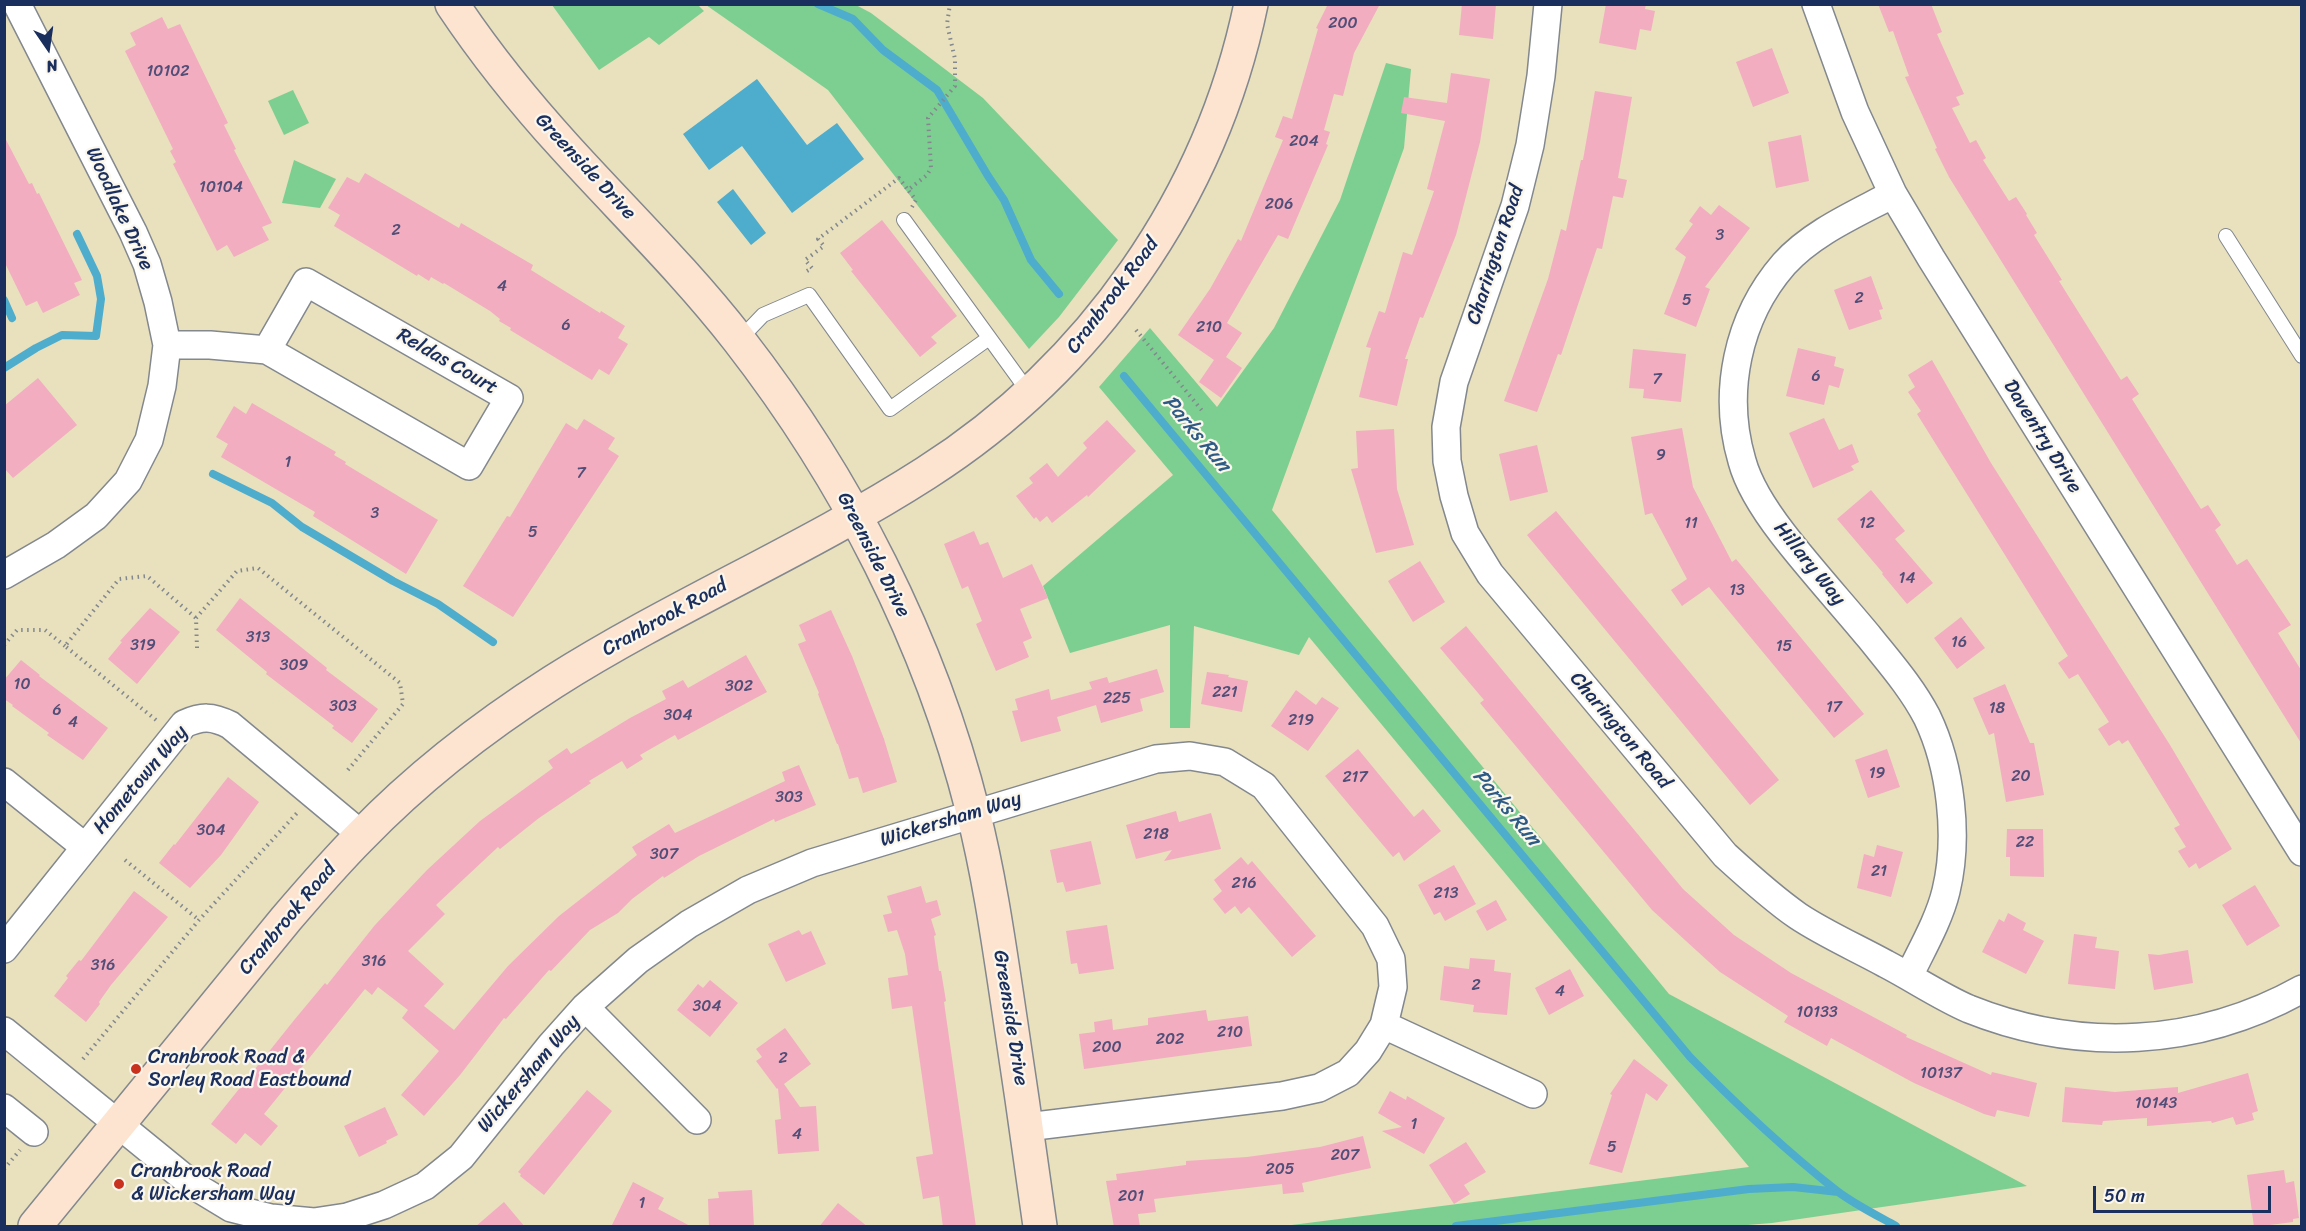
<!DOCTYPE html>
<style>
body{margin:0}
#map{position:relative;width:2306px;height:1231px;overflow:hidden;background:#e9e0bd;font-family:Sriracha,sans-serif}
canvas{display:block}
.frame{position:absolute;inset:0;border:6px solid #1b2f5e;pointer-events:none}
.north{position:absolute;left:18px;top:18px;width:60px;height:60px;-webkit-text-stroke:4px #fbf7ec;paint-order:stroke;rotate:167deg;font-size:16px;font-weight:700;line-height:24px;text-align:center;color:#1b2f5e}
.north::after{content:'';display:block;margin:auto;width:21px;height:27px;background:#1b2f5e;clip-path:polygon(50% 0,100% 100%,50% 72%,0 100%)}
.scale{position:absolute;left:2093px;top:1186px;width:178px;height:27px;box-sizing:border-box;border:3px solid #1b2f5e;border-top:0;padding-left:8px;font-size:18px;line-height:21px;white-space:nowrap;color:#1b2f5e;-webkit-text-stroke:4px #fbf7ec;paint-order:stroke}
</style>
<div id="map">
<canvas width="2306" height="1231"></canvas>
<div class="frame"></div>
<div class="north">N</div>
<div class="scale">50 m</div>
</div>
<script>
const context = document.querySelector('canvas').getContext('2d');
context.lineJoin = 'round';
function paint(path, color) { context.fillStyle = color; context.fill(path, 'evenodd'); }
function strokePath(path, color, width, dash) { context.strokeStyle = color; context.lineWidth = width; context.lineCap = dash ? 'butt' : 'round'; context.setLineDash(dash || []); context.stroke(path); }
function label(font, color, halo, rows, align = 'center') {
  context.font = font + ' Sriracha,sans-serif'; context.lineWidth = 4.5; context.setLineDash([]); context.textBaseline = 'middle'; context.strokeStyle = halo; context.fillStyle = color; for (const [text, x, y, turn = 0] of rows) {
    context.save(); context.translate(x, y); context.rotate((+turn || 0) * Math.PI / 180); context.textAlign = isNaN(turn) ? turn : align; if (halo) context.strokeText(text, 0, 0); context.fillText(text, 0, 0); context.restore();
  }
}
paint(new Path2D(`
 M643 4 698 5 704 11 659 45 649 37 599 70 552 5Z
 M706 5H856L871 13 983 98 1118 240 1059 317 1029 349 828 90Z
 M1386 63 1411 69 1404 148 1272 510 1669 994 2027 1186 1772 1223 1735 1226H1284L1749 1167 1309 637 1299 655 1194 626 1190 728H1170V625L1070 653 1043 586 1173 475 1099 387 1150 328 1217 407 1274 328 1340 200Z
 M293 90 309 123 284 135 268 101Z
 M294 160 336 179 320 208 282 203Z`), '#7dcf91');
paint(new Path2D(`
 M757 79 807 145 837 123 864 159 792 213 742 146 709 170 683 134Z
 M733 189 766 233 751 245 717 202Z`), '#4eadcd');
strokePath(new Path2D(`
 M818 4 853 19 883 50 937 90 988 176 1004 200 1031 260 1059 294
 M4 300 12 318
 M4 368 36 348 62 335 96 336 101 299 97 276 77 234
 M1124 376 1690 1057C1736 1104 1785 1150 1837 1191 1854 1204 1876 1215 1896 1226
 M213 474 272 503 302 527 393 581 438 604 493 642
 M1456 1226 1749 1189 1793 1187 1838 1192`), '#4eadcd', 8);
paint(new Path2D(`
 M1328 4H1380L1354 53 1343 96 1334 94 1324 130 1330 132 1326 144 1328 145 1288 239 1278 235 1227 323 1242 333 1226 357 1242 368 1221 398 1199 382 1214 360 1178 335 1210 289 1238 239 1241 241 1283 140 1275 137 1283 116 1292 119 1318 29 1316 28Z
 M1462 4H1496L1493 39 1459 35Z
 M1606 4H1646L1645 9 1655 11 1651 31 1640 29 1636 50 1599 43Z
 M1878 4H1931L1942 32 1937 34 1964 94 1956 97 1960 105 1952 108 1970 143 1976 140 1986 158 1983 160 2009 201 2016 197 2027 214 2026 215 2037 233 2034 235 2062 280 2059 281 2121 380 2127 376 2139 394 2132 399 2201 509 2208 505 2221 525 2215 530 2237 565 2247 559 2291 625 2278 633 2301 670V743L1949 177 1935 149 1937 148 1905 77 1909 76 1893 31 1889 32Z
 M162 17 168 29 180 24 228 123 224 125 236 149 234 150 272 223 262 227 269 240 234 257 227 245 217 251 173 164 176 162 170 151 173 149 125 51 136 45 130 33Z
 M1772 48 1789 93 1753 107 1736 62Z
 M1451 73 1490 79 1480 142 1456 235 1423 318 1420 317 1405 359H1408L1397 406 1359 397 1371 348 1366 347 1379 311 1385 313 1403 252 1412 255 1434 191 1427 189 1445 121 1401 113 1404 97 1447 103Z
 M1595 91 1632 97 1618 178 1627 180 1623 198 1613 196 1602 249 1597 248 1561 355 1558 354 1537 412 1504 401 1548 279 1561 229 1566 231 1581 160H1583Z
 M1801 135 1809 181 1776 188 1768 142Z
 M4 136 29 184 32 183 37 194 39 193 82 280 74 283 80 295 43 313 37 301 26 306 4 261Z
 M365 173 459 228 461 223 533 265 531 270 600 313 601 311 625 326 618 338 628 344 609 375 599 369 592 380 510 330 511 328 499 321 500 319 490 311 444 283 443 284 431 277 429 281 418 274 417 276 334 226 340 215 328 208 347 177 359 183Z
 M1719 205 1750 228 1705 287 1710 289 1696 327 1664 314 1686 257 1675 249 1693 224 1689 221 1700 206 1711 215Z
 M882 220 957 316 931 337 937 343 920 357 851 271 853 270 840 253Z
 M1871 276 1883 309 1879 310 1882 319 1849 330 1834 290Z
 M1798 348 1836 357 1834 366 1844 369 1839 388 1829 385 1824 405 1786 396Z
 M1633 349 1686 354 1681 402 1643 398 1644 389 1629 388Z
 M1932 360 1991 463 2170 745 2232 849 2199 869 2196 863 2189 868 2178 851 2186 847 2174 828 2180 825 2128 740 2122 744 2119 740 2109 746 2098 729 2109 722 2078 674 2069 679 2058 663 2068 656 1917 414 1921 411 1908 392 1915 387 1908 375Z
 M38 378 77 425 13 478 4 468V406Z
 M252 403 336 452 334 455 346 462 345 464 438 520 406 574 313 516 315 512 221 457 228 444 216 437 234 406 246 414Z
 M1824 418 1839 450 1852 444 1859 462 1851 466 1854 470 1813 488 1789 433Z
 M584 419 615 438 608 449 619 456 513 617 463 586 507 516 510 517 566 423 577 430Z
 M1107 420 1136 451 1088 497 1087 495 1052 523 1047 516 1040 522 1036 517 1034 519 1016 496 1033 483 1029 478 1047 463 1058 477 1087 448 1083 443Z
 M1682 428 1693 487 1732 562 1736 559 1864 714 1834 738 1709 587 1682 606 1671 590 1687 579 1652 513 1645 515 1631 437Z
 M1394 429 1397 489 1414 545 1376 553 1351 469 1358 468 1356 431Z
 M1537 445 1548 492 1510 501 1499 454Z
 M1871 490 1905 531 1895 539 1933 583 1907 604 1882 574 1883 573 1837 519Z
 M1556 511 1779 780 1750 805 1527 535Z
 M974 531 980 545 988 542 1003 578 1032 564 1048 598 1020 609 1032 638 1023 642 1029 657 996 671 976 624 982 621 968 586 962 589 944 544Z
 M1420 561 1445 602 1413 622 1388 581Z
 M240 598 327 668 326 670 378 709 352 743 332 728 334 726 266 674 267 672 216 630Z
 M150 608 180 632 137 684 108 659 122 642 120 641Z
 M831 610 852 656 884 739 897 782 863 793 858 777 849 779 838 744H837L818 694 819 693 798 644 806 641 799 625Z
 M1961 617 1985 648 1957 669 1934 638Z
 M1466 626 1683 889 1734 935 1791 973 1907 1035 1906 1037 1991 1075 1992 1072 2037 1083 2029 1117 1997 1110 1995 1117 1984 1114 1914 1083 1831 1038 1827 1046 1784 1022 1788 1016 1720 972 1652 910 1480 703 1484 700 1440 648Z
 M746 655 767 692 678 740 675 735 640 755 643 759 627 769 622 761 589 781 591 783 539 818 500 849 498 847 436 905 445 914 408 951 444 984 424 1006 454 1030 508 966 559 916 637 855 632 847 669 824 675 833 785 781 782 772 799 765 816 805 775 822 774 819 699 856 664 878 663 876 632 899 618 913 590 930 551 971 549 970 506 1019 504 1018 460 1075 424 1116 401 1095 439 1051 402 1018 408 1010 378 987 372 995 365 989 264 1114 278 1126 261 1146 245 1133 236 1144 211 1124 295 1019 325 983 327 985 375 925 427 870 480 821 553 768 548 761 567 748 571 754 630 718 666 699 662 691 683 680 688 688Z
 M21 660 40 675 39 676 108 728 83 760 47 735 49 733 12 706 13 705 4 699V680Z
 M1157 669 1164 692 1140 699 1143 711 1101 723 1096 705 1057 717 1061 731 1021 742 1012 711 1018 710 1015 699 1049 689 1051 700 1092 689 1089 682 1107 677 1109 683Z
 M1207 672 1229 675 1228 677 1248 681 1242 712 1201 704Z
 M2005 684 2030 743H2034L2044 795 2006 802 1994 733 1989 735 1973 698Z
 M1296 690 1316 705 1322 697 1339 708 1308 751 1271 726Z
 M1358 749 1414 817 1423 809 1441 831 1404 861 1399 852 1393 857 1325 776Z
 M1887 749 1900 787 1868 798 1855 760Z
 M228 777 259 802 221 855 190 888 159 863 174 844 175 845Z
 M1176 811 1179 822 1211 813 1221 849 1164 861 1172 850 1136 859 1126 825Z
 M2007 829H2043L2044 877 2010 876V857H2006Z
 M1091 841 1101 884 1066 892 1063 882 1057 883 1050 850Z
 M1877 845 1903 852 1891 897 1857 888 1864 854 1874 857Z
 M1241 857 1248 865 1252 861 1316 936 1292 957 1249 907 1241 914 1235 906 1225 914 1213 899 1222 891 1214 880Z
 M1454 865 1476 904 1445 921 1440 912 1434 915 1418 885Z
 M2255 885 2280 926 2247 946 2222 905Z
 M921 886 926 903 937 900 941 915 931 919 936 935 934 936 939 971H941L946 1001 944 1002 976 1227H943L939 1196 923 1199 916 1157 933 1154 912 1006 892 1009 888 978 908 975 905 954 897 930 888 932 883 915 892 913 887 896Z
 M134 891 168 917 111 985 99 1002 100 1004 86 1022 54 996 68 978 66 976 79 960 81 961Z
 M1496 900 1507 920 1487 931 1476 911Z
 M2008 913 2026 923 2023 930 2044 941 2026 974 1982 952 1999 919 2004 922Z
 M1107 925 1114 969 1079 974 1077 963 1071 964 1066 931Z
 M799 930 802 935 811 931 826 964 786 982 768 944Z
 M2074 934 2097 937 2095 948 2119 951 2115 989 2068 984Z
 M2188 950 2193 983 2154 990 2148 954 2159 955Z
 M1470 958 1495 960 1494 971 1511 973 1507 1015 1473 1012 1474 1005 1440 1000 1444 966 1469 969Z
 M1570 969 1584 996 1549 1015 1535 988Z
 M710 980 738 1003 710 1037 677 1010 698 984 703 988Z
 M1206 1010 1208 1021 1248 1016 1252 1046 1084 1069 1079 1034 1095 1032 1094 1022 1112 1019 1113 1030 1148 1025V1018Z
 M785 1028 811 1064 784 1084 800 1107 816 1106 819 1151 778 1154 775 1120 781 1119 778 1088 777 1089 756 1061 762 1057 756 1049Z
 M1634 1059 1668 1085 1657 1101 1646 1093 1622 1173 1589 1164 1612 1095 1610 1094Z
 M2248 1073 2258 1111 2252 1113 2254 1120 2236 1125 2233 1117 2212 1123 2211 1121 2147 1126V1118L2103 1121 2102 1125 2062 1122 2065 1087 2115 1092 2178 1087V1093Z
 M587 1090 612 1111 544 1195 520 1176 521 1174 518 1172Z
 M1390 1091 1406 1100 1407 1096 1445 1118 1424 1154 1382 1131 1402 1127 1378 1113Z
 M385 1107 398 1135 386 1141 387 1143 359 1157 344 1126Z
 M1363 1136 1371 1168 1302 1183 1304 1192 1283 1194 1282 1184 1154 1199 1156 1212 1138 1214 1140 1227H1114L1106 1181 1117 1180 1116 1174 1186 1165V1161L1247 1157 1320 1147Z
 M1466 1142 1486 1172 1464 1185 1470 1194 1454 1204 1429 1165Z
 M2284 1170 2286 1183 2294 1181 2299 1218 2293 1219V1222L2254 1227 2247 1175Z
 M633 1182 664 1198 658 1209 692 1227H611Z
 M752 1190 754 1227H709L708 1199 719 1198 718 1192Z
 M504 1202 525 1227H475Z
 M838 1203 868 1227H819Z`), '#f2adc1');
const lane = new Path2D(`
 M904 220 1030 394
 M2226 236 2302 356
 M739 340 763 315 809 295 890 409 989 338`);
const street = new Path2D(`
 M1548 4 1541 76 1530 145 1515 206 1454 382 1446 427 1447 461 1454 496 1465 533 1490 574 1725 855C1748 876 1772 898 1798 916 1825 934 1857 948 1886 964 1913 978 1941 997 1969 1009 2079 1053 2198 1047 2302 989
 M1816 4 1855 112 1893 194 1931 258 2302 852
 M1893 194C1856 214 1813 232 1784 264 1737 318 1722 393 1742 461 1749 487 1766 512 1783 534 1810 569 1841 603 1870 638 1890 663 1912 688 1927 717 1951 767 1959 837 1946 891 1939 920 1922 949 1909 976
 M167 345H210L267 350 469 466 509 398 306 282 267 350
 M4 575 56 545 96 516 128 481 149 440 162 386 167 345 158 302 147 264 133 232 17 4
 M4 782 85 847
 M4 949 184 724C202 716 212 716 230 725L362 835
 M585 1007 697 1120
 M1384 1025 1533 1094
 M4 1031 193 1185 231 1208 271 1218 314 1222 347 1217 384 1205 425 1186 461 1157 551 1045 585 1007 638 960 689 924 748 890 812 863 1156 759 1190 756 1225 762 1264 786 1375 926 1391 959 1393 987 1384 1025 1368 1051 1348 1073 1319 1088 1282 1096 1027 1127
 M4 1108 34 1132`);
const secondary = new Path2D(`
 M452 4C486 55 524 102 565 147 623 211 685 271 738 339 847 479 930 641 973 812 988 871 997 931 1006 991 1018 1069 1029 1148 1040 1226
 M35 1226 286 919C310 891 334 863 360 837 417 778 484 726 553 682 673 606 806 550 926 473 1092 367 1211 197 1251 4`);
strokePath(lane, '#82888e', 16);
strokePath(street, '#82888e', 30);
strokePath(secondary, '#82888e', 36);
strokePath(new Path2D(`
 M912 207 916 200 908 190 927 175 931 168 928 118 955 86V59L947 24 950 4
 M807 271 812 268 805 260 824 246 818 239 899 178 908 190
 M1136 330 1204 413
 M4 645 17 630H45L65 646
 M197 648 196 618 237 571 258 568 400 683 403 704 347 771
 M156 720 65 646 119 579 147 576 196 618
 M125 860 199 920
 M83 1059 199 920 297 813
 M4 1169 20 1150`), '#82888e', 4, [1.5, 4.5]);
strokePath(lane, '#fff', 14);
strokePath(street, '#fff', 27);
strokePath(secondary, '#fde4d0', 33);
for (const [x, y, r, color] of [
 [136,1069,6,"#c8321e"],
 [119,1184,6,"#c8321e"]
]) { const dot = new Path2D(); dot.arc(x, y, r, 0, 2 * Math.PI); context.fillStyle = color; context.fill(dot); strokePath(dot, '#fbf7ec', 2); }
label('16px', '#514e77', null, [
 ["200",1343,24],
 ["10102",168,72],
 ["204",1304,142],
 ["10104",221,188],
 ["206",1279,205],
 ["2",396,231],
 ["3",1720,236],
 ["4",502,287],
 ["2",1859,299],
 ["5",1687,301],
 ["6",566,326],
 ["210",1209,328],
 ["6",1816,377],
 ["7",1657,380],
 ["9",1661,456],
 ["1",288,463],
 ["7",581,474],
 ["3",375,514],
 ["11",1691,524],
 ["12",1867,524],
 ["5",533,533],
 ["14",1907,579],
 ["13",1737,591],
 ["313",258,638],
 ["16",1959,643],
 ["319",143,646],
 ["15",1784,647],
 ["309",294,666],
 ["10",22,685],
 ["302",739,687],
 ["221",1225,693],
 ["225",1117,699],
 ["303",343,707],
 ["17",1834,708],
 ["18",1997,709],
 ["6",57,711],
 ["304",678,716],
 ["219",1301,721],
 ["4",73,723],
 ["19",1877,774],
 ["20",2021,777],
 ["217",1355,778],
 ["303",789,798],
 ["304",211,831],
 ["218",1156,835],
 ["22",2025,843],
 ["307",664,855],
 ["21",1879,872],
 ["216",1244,884],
 ["213",1446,894],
 ["316",374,962],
 ["316",103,966],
 ["2",1476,986],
 ["4",1560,992],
 ["304",707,1007],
 ["10133",1817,1013],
 ["210",1230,1033],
 ["202",1170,1040],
 ["200",1107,1048],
 ["2",783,1059],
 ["10137",1941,1074],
 ["10143",2156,1104],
 ["1",1414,1125],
 ["4",797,1135],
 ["5",1612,1148],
 ["207",1345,1156],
 ["205",1280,1170],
 ["201",1131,1197],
 ["1",642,1204]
]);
label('20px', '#1b2f5e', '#fbf7ec', [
 ["Greenside Drive",585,167,47],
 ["Woodlake Drive",119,209,65],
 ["Charington Road",1496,255,-72],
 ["Cranbrook Road",1113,296,-53],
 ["Reldas Court",447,362,30],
 ["Daventry Drive",2042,437,58],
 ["Greenside Drive",873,555,63],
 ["Hillary Way",1809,564,51],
 ["Cranbrook Road",665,618,-29],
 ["Charington Road",1620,731,50],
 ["Hometown Way",141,780,-50],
 ["Wickersham Way",951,820,-17],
 ["Cranbrook Road",288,919,-50],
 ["Greenside Drive",1010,1018,81],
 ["Wickersham Way",529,1074,-50]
]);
label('20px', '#1b2f5e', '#fbf7ec', [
 ["Cranbrook Road &",148,1058],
 ["Sorley Road Eastbound",148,1081],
 ["Cranbrook Road",131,1172],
 ["& Wickersham Way",131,1195]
], 'left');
label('italic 21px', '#2d5b85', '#fbf7ec', [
 ["Parks Run",1196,434,50],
 ["Parks Run",1506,808,50]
]);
</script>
